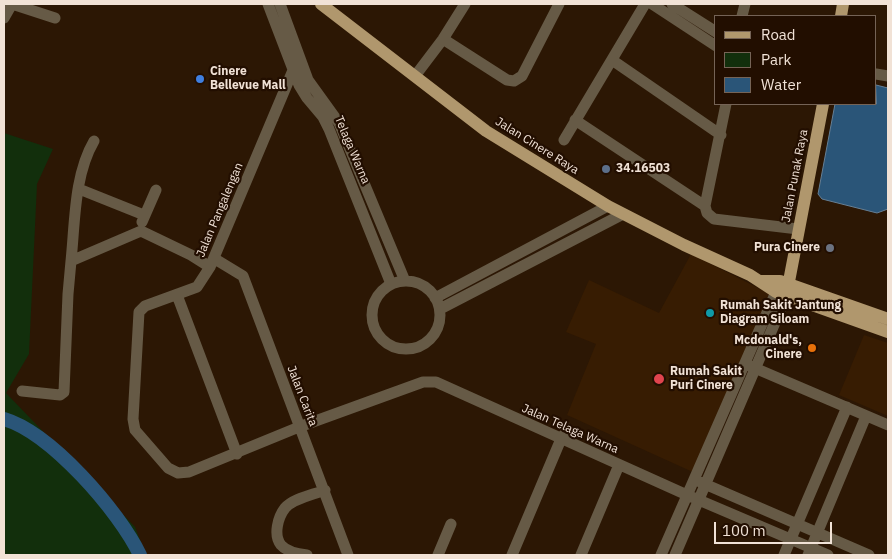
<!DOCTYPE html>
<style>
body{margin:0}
#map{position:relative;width:892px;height:559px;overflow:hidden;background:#2c1704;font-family:"IBM Plex Sans",sans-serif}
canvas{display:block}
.frame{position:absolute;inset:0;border:5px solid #f1e2d6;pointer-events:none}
.legend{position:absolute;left:714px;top:15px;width:162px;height:90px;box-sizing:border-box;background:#220e00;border:1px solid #756356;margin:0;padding:6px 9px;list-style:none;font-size:15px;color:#f1e2d6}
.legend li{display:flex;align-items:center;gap:10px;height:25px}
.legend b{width:25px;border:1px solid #756356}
.scale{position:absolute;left:714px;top:522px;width:118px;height:22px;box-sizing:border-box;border:2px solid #f1e2d6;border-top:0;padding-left:6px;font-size:15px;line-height:18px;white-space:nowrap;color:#f1e2d6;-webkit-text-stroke:4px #220e00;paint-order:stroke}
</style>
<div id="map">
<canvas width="892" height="559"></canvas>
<div class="frame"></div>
<ul class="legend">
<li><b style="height:6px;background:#b0976d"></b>Road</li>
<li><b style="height:14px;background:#122f0c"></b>Park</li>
<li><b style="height:14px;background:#2a5578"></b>Water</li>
</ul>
<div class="scale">100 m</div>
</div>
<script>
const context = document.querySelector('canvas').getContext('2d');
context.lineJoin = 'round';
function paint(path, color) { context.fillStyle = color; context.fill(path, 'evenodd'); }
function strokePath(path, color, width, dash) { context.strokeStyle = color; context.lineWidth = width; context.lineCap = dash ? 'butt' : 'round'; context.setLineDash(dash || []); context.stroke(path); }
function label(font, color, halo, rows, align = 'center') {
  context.font = font + ' "IBM Plex Sans",sans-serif'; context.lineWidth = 4.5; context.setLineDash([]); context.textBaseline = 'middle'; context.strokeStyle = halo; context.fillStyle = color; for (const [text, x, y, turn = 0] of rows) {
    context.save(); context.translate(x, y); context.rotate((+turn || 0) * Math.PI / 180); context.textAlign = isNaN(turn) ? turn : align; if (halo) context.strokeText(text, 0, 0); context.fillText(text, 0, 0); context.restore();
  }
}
paint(new Path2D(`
 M691 254 772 295 695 473 567 415 596 344 566 332 589 280 659 313Z
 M864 335 888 343V416L839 395Z`), '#371c02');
paint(new Path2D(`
 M4 133 53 149 37 184 29 354 6 393 135 527 146 555H4Z`), '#122f0c');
const water = new Path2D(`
 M876 85 888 88V209L877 213 822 199 818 194 835 104H876Z`);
paint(water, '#2a5578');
strokePath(water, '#667f94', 1);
strokePath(new Path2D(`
 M4 419C51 433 119 511 140 555`), '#2a5578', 14);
strokePath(new Path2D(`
 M12 4 55 18
 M268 4 299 85 307 98 323 117 329 129 391 284
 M280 4 308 80 339 123 405 281
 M652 4 716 46
 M672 4 716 32
 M742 16 745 4
 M4 18 12 4
 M443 39 507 80 514 81 522 76 559 4
 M299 56 210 267 197 287 145 306 139 312 133 419 135 430 168 468 178 473 189 472 299 427 423 382H436L687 495 828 555
 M612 60 721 135
 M876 74 888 76
 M415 76 443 39 465 4
 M726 104 705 206 707 213 714 219 798 229
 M575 120 705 206
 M564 140 645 4
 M79 189 144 215
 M142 222 156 190
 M215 259 243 276 348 555
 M71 261C75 223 74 175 94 141
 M372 315a34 34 0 1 1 68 0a34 34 0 1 1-68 0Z
 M177 295 237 454
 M435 298 608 206
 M440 309 623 214
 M750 366 888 425
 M22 391 60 395 64 392 68 294 71 261 141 231 191 255 210 267
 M700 482 869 555
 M307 555C299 554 287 552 281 545 273 535 278 517 285 508 294 498 313 495 325 490
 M438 555 451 524
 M512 555 561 439 568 429
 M581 555 619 465
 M661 555 776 292
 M675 555 786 297
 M784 555 847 407
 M808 555 866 416`), '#665a46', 11);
strokePath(new Path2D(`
 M321 4 486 131 608 206 684 245 750 275 776 292 888 332
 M841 16 843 4
 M759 281H780L888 319
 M786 297 823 104`), '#b0976d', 12);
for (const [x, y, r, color] of [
 [200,79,5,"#3f7fe0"],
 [606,169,5,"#5c6f8a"],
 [830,248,5,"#6b7280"],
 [710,313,5,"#0f9aa8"],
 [812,348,5,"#e8710a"],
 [659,379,6,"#e0444e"]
]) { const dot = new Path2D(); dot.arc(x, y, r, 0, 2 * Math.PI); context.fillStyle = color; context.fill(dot); strokePath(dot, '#220e00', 2); }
label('bold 12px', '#f1e2d6', '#220e00', [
 ["Cinere",210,72],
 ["Bellevue Mall",210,86],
 ["34.16503",616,169],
 ["Pura Cinere",820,248,"right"],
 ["Rumah Sakit Jantung",720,306],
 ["Diagram Siloam",720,320],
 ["Mcdonald's,",802,341,"right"],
 ["Cinere",802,355,"right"],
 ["Rumah Sakit",670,372],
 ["Puri Cinere",670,386]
], 'left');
label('12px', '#f1e2d6', '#220e00', [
 ["Jalan Cinere Raya",537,146,32],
 ["Telaga Warna",352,150,67],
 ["Jalan Punak Raya",795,176,-79],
 ["Jalan Pangalengan",220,210,-67],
 ["Jalan Carita",302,396,69],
 ["Jalan Telaga Warna",570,429,24]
]);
</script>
